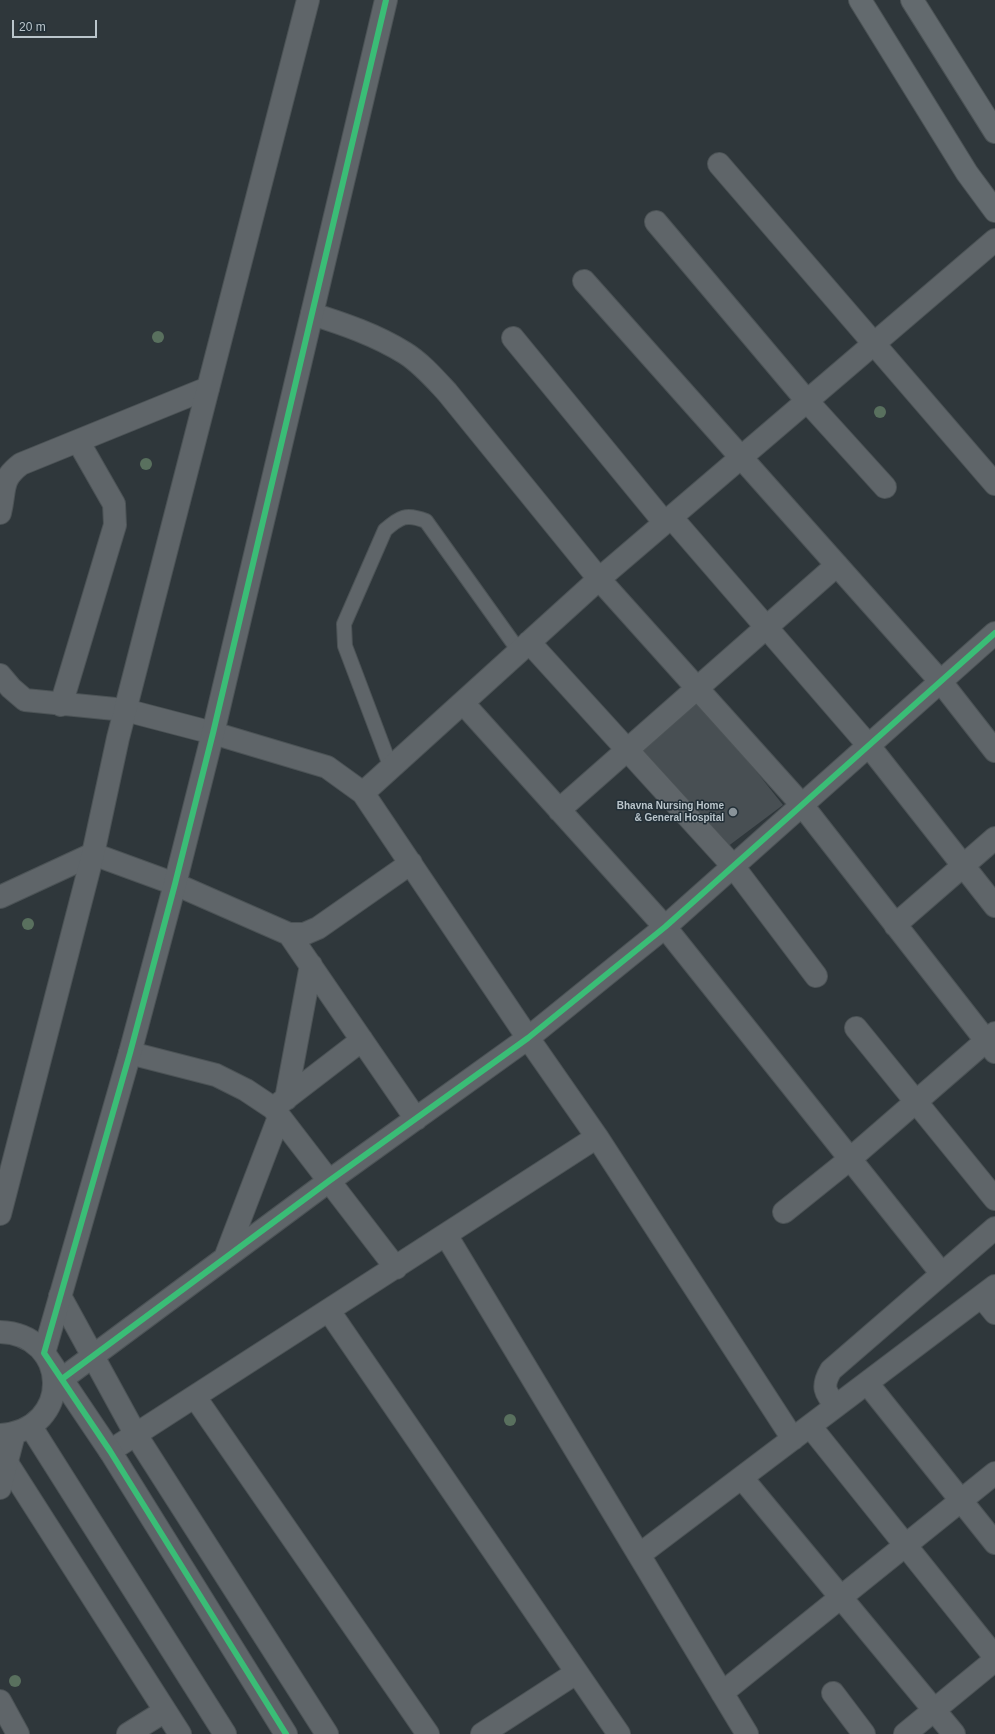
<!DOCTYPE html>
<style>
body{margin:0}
#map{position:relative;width:995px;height:1734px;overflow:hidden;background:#2f373b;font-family:Helvetica,sans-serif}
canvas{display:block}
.scale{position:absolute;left:12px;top:20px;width:85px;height:18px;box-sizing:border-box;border:2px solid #bac5cb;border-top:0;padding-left:5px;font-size:12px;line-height:14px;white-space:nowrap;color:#bac5cb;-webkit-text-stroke:3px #222f37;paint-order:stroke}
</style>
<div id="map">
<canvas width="995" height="1734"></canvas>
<div class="scale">20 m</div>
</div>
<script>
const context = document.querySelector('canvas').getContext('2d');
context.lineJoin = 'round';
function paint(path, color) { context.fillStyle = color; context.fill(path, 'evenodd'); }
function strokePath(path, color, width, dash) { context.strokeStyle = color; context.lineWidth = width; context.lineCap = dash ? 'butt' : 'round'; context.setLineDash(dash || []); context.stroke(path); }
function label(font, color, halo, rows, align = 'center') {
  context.font = font + ' Helvetica,sans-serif'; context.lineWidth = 3; context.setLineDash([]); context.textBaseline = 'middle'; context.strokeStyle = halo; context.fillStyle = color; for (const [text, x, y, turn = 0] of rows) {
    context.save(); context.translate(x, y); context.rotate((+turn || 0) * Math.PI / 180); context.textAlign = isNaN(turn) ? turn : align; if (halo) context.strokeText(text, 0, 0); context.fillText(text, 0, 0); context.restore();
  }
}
paint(new Path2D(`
 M697 697 783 805 723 850 637 746Z`), '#484f53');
const service = new Path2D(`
 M391 768 345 646 344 624 385 530C400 517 406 513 426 521L519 651`);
const minor = new Path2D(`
 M719 164 995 484
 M656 222 807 401 885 487
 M584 281 941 682 995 751
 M312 314C344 324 376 335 405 353 421 363 434 378 447 392L599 579 802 805 995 1052
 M513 338 664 522
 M0 513C6 488 0 480 21 464L208 388
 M671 517 869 746 995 906
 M529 642 733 866 816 976
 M0 675 11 688 25 700 125 710 213 733 327 767 363 793 528 1038 597 1137 793 1439
 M463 703 665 927 942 1274
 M61 705 115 525 114 504 78 441
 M363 793 599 579 995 240
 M559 810 837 565
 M0 897 93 854 175 884 289 934H304L318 928 411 863
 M895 925 995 838
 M289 934 416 1119
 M856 1028 995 1199
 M130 1053 216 1075 246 1090 273 1108 396 1268
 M286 1099 311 965
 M280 1103 362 1040
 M784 1212 850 1159 995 1033
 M446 1235 747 1734
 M225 1258 279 1117
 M60 1296 136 1435 327 1734
 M982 1297 995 1313
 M329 1311 619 1734
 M62 1379 329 1181 528 1038 665 927 995 633
 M867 1383 995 1543
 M195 1397 428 1734
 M836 1406C825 1392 821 1387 831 1370L995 1228
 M810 1426 995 1657
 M110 1451 597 1137
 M7 1463 180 1734
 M742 1478 954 1734
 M639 1555 995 1286
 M722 1693 995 1473
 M833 1693 864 1734
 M0 1701 18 1734
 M128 1734 165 1711
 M482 1734 576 1673
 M905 1734 995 1660`);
const tertiary = new Path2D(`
 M0 1214 93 854 118 738 308 0
 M0 1332C70 1334 74 1430 0 1435
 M31 1427 225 1734
 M0 1488 14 1434
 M286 1734 110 1451 44 1353 130 1053 175 884 213 733 386 0`);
const secondary = new Path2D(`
 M860 0 967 173 995 211
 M912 0 995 132`);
strokePath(service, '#4c5356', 16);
strokePath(minor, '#4c5356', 24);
strokePath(tertiary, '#4c5356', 24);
strokePath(secondary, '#4c5356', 24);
strokePath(service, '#5f6569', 14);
strokePath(minor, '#5f6569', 22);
strokePath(tertiary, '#5f6569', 22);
strokePath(secondary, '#636a6e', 22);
strokePath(new Path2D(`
 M62 1379 329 1181 528 1038 665 927 995 633
 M286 1734 110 1451 44 1353 130 1053 175 884 213 733 386 0`), '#3abd76', 6);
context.fillStyle = '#59705e';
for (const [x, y] of [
 [158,337],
 [880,412],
 [146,464],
 [28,924],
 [510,1420],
 [15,1681]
]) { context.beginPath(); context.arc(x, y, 6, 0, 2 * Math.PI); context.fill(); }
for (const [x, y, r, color] of [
 [733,812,5,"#899399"]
]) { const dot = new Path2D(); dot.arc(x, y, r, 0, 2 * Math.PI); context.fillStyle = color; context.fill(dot); strokePath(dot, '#222f37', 1.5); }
label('bold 10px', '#bac5cb', '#222f37', [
 ["Bhavna Nursing Home",724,806],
 ["& General Hospital",724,818]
], 'right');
</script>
